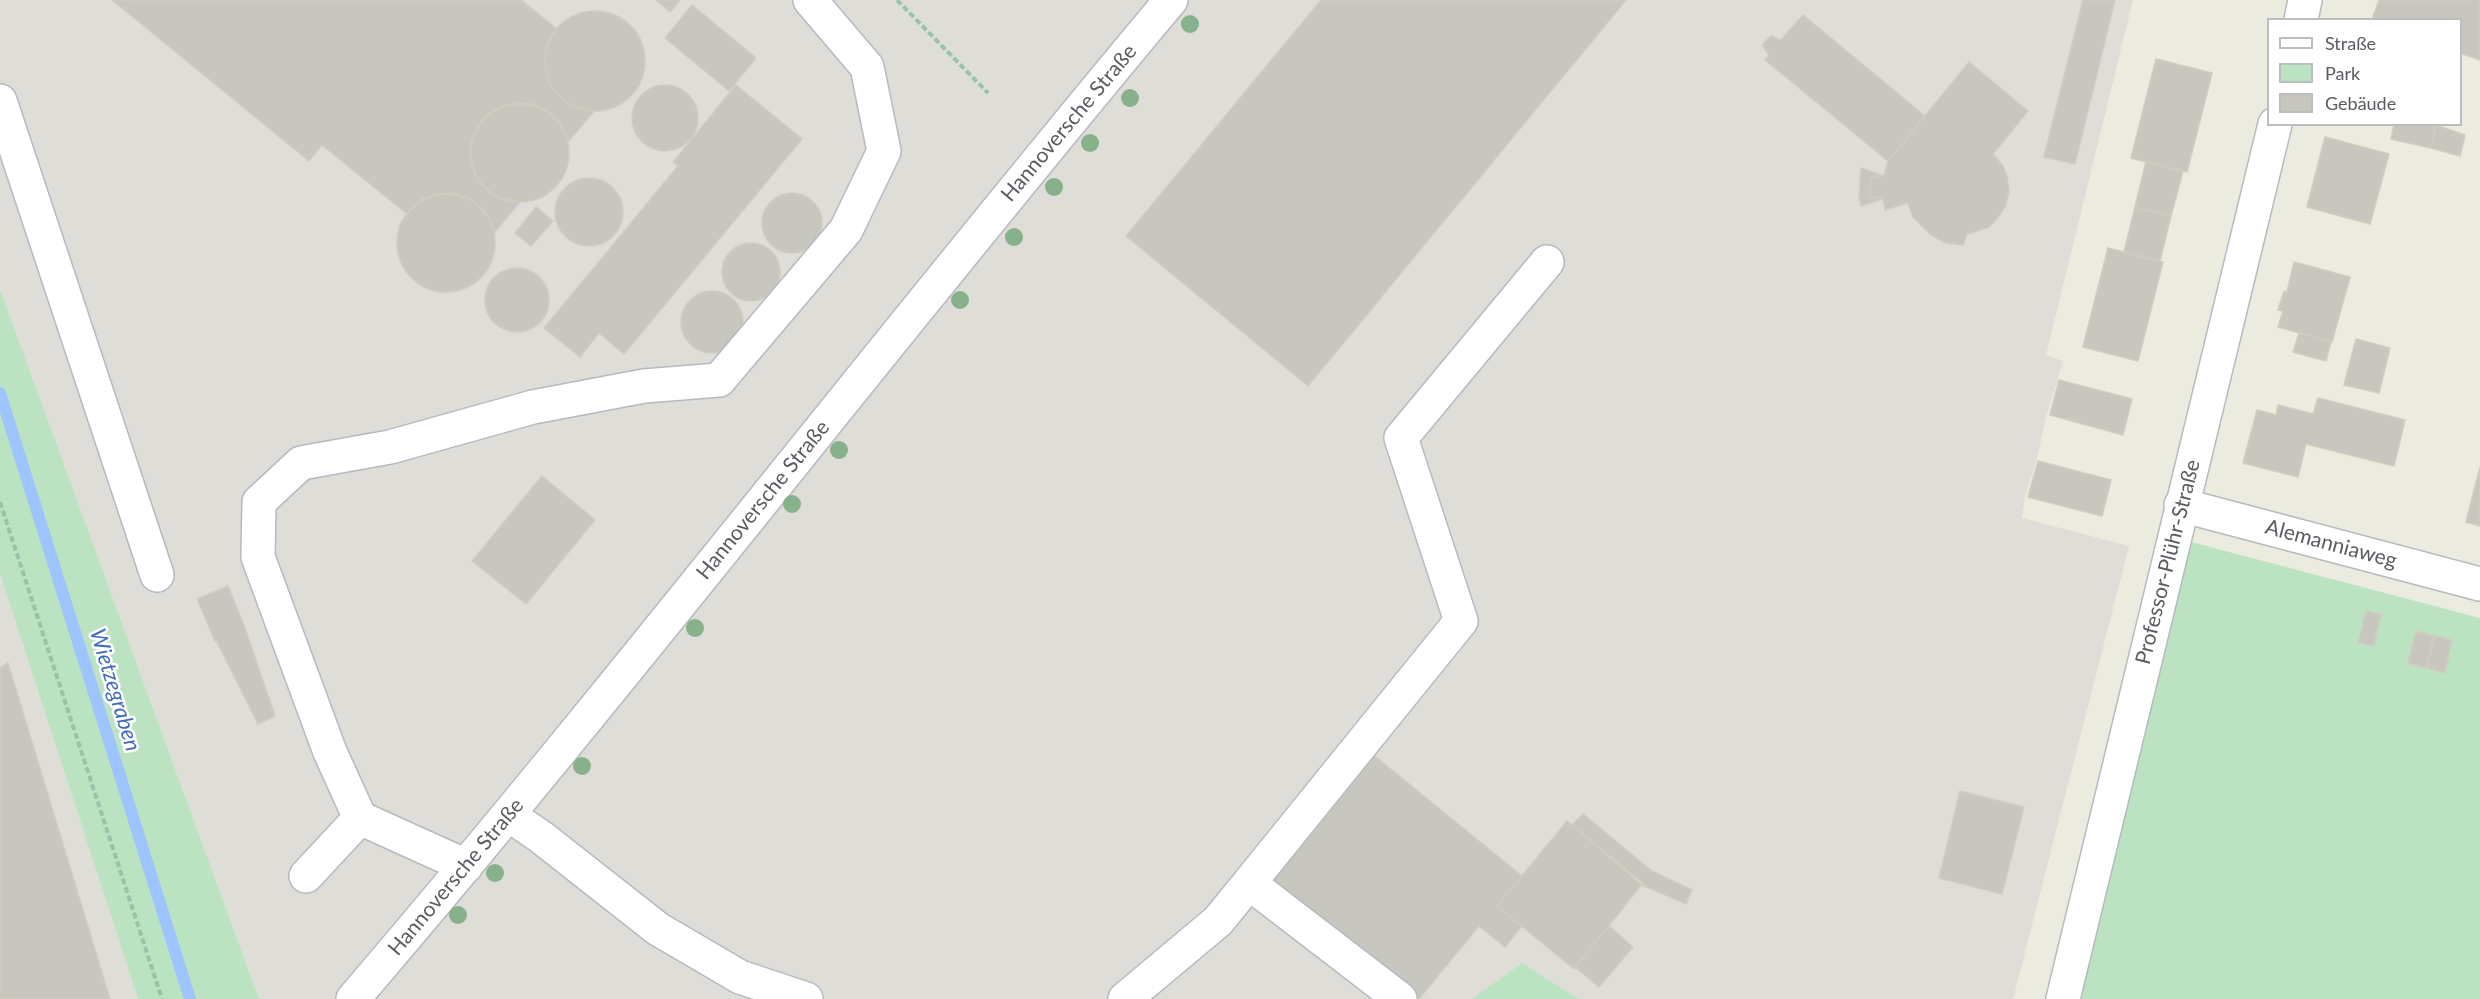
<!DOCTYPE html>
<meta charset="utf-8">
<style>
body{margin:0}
#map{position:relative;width:2480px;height:999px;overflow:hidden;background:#ebebdf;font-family:Lato,sans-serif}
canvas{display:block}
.legend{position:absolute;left:2267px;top:18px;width:195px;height:108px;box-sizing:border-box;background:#fff;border:2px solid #bcbdbf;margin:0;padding:8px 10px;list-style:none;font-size:18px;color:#585b60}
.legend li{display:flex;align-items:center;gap:12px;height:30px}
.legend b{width:30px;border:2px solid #bcbdbf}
</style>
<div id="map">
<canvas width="2480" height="999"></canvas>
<ul class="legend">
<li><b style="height:8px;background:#fff"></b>Straße</li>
<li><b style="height:16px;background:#bbe3c2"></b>Park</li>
<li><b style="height:16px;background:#c8c7bf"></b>Gebäude</li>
</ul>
</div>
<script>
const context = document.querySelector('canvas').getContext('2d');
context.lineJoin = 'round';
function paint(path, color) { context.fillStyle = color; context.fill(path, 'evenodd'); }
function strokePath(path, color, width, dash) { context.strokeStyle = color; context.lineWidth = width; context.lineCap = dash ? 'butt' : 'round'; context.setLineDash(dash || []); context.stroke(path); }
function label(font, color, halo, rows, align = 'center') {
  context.font = font + ' Lato,sans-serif'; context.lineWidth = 5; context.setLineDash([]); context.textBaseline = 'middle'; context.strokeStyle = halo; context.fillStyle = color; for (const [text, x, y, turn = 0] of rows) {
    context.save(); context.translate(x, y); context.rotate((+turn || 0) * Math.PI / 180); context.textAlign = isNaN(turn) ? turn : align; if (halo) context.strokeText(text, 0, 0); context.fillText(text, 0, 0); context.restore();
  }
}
paint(new Path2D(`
 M0 0H2133L2046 355 2063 361 2046 417 2037 459 2025 496 2022 518 2129 546 2013 999H259L0 289Z
 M0 574 138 999H0Z`), '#dfddd7');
paint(new Path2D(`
 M0 289 259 999H138L0 574Z
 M2191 542 2480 618V999H2081L2110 865Z
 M1522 963 1578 999H1472Z`), '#bbe3c2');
strokePath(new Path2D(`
 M0 393 190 999`), '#9dc4fd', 12);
const building = new Path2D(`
 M112 0H521L557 29 550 40 545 56 546 73 552 88 563 100 578 108 594 111 568 142 561 124 549 112 534 104 517 103 502 106 488 114 477 127 471 142 470 159 475 175 484 187 498 198 520 202 494 233 492 222 482 208 469 198 454 193 437 194 422 199 407 214 322 145 309 161Z
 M656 0H680L670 12Z
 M1321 0H1626L1308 386 1126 236Z
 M2083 0H2115L2075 164 2044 157Z
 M2379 0H2480V60L2460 53V20H2372Z
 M692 5 756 58 729 91 665 38Z
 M545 61a50 50 0 1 1 100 0a50 50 0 1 1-100 0Z
 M1803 15 1925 116 1888 161 1765 60 1769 55 1762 45 1771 36 1781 40Z
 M2156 59 2212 73 2187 172 2131 158Z
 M1969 62 2028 111 1993 154 2003 166 2007 176 2009 193 2005 207 1996 220 1989 227 1967 234 1963 245 1946 243 1931 235 1913 217 1908 203 1885 210 1883 199 1870 197 1871 177 1884 176 1888 161Z
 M736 85 802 139 624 354 599 333 580 357 544 328 678 166 673 162Z
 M632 118a33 33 0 1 1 66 0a33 33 0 1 1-66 0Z
 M471 153a49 49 0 1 1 98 0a49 49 0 1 1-98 0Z
 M2394 124 2436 125 2431 148 2391 139Z
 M2436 125 2465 135 2460 156 2431 148Z
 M2325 137 2389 154 2370 224 2307 207Z
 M2146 162 2183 171 2171 216 2135 207Z
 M1861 168 1884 176 1871 177 1870 197 1883 199 1861 206 1859 195Z
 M555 212a34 34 0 1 1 68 0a34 34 0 1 1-68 0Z
 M762 223a30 30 0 1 1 60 0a30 30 0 1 1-60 0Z
 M397 243a49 49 0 1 1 98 0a49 49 0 1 1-98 0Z
 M536 207 553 221 531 246 515 233Z
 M2135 207 2171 216 2160 261 2124 252Z
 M722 272a29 29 0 1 1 58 0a29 29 0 1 1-58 0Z
 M2108 248 2163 262 2138 361 2083 347Z
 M2294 262 2350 277 2332 342 2278 327 2283 311 2278 310 2284 291 2287 292Z
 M485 300a32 32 0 1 1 64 0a32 32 0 1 1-64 0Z
 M681 322a31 31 0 1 1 62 0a31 31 0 1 1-62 0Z
 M2299 333 2331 341 2326 361 2293 352Z
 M2356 339 2390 348 2379 393 2344 385Z
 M2059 380 2132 399 2123 435 2050 415Z
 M2318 398 2405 420 2394 466 2306 444 2298 477 2243 463 2257 410 2276 415 2278 405 2313 414Z
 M2038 461 2111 480 2102 516 2028 497Z
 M2480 467V526L2466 522Z
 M542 476 595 520 526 604 472 561Z
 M228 586 245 628 275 716 258 724 216 640 215 641 197 599Z
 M2366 611 2381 614 2374 646 2358 643Z
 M2416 631 2434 636 2426 668 2408 663Z
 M2435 636 2452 640 2445 673 2427 668Z
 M8 663 110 999H0V668Z
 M1371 753 1522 876 1497 906 1522 926 1505 947 1479 926 1419 999 1269 877Z
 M1960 791 2024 807 2002 894 1939 878Z
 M1583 814 1652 871 1692 890 1686 904 1642 885 1572 825Z
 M1567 821 1643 883 1574 969 1497 906Z
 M1609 926 1633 947 1599 987 1575 967Z`);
paint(building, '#c8c7bf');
strokePath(building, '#d0cdbe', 1.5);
const minor = new Path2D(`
 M2301 20 2305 0
 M0 101 157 575
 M2181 505 2480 584
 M509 815 541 837 658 929 740 977 806 999
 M466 866 360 818 330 752 258 557 259 502 301 463 390 447 533 407 644 386 719 380 846 230 884 151 867 67 810 0
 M306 876 360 818
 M1249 883 1461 621 1401 438 1547 262
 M353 999C633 672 894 330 1171 0
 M1125 999 1218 921 1249 883 1400 999
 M2063 999 2275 124`);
strokePath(minor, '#b7b9be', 36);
strokePath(new Path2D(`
 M897 0 988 93
 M0 502 162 999`), '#95c4aa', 4, [6, 3]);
strokePath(minor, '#fff', 33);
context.fillStyle = '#87b18a';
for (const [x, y] of [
 [1190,24],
 [1130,98],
 [1090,143],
 [1054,187],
 [1014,237],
 [960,300],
 [839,450],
 [792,504],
 [695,628],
 [582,766],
 [495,873],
 [458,915]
]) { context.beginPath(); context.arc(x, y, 9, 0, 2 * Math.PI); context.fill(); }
label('21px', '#585b60', '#fff', [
 ["Hannoversche Straße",1069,123,-50],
 ["Hannoversche Straße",763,500,-51],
 ["Alemanniaweg",2331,544,15],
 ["Professor-Plühr-Straße",2168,562,-76],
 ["Hannoversche Straße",456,877,-50]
]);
label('italic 22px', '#416abf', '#fff', [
 ["Wietzegraben",115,690,73]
]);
</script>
